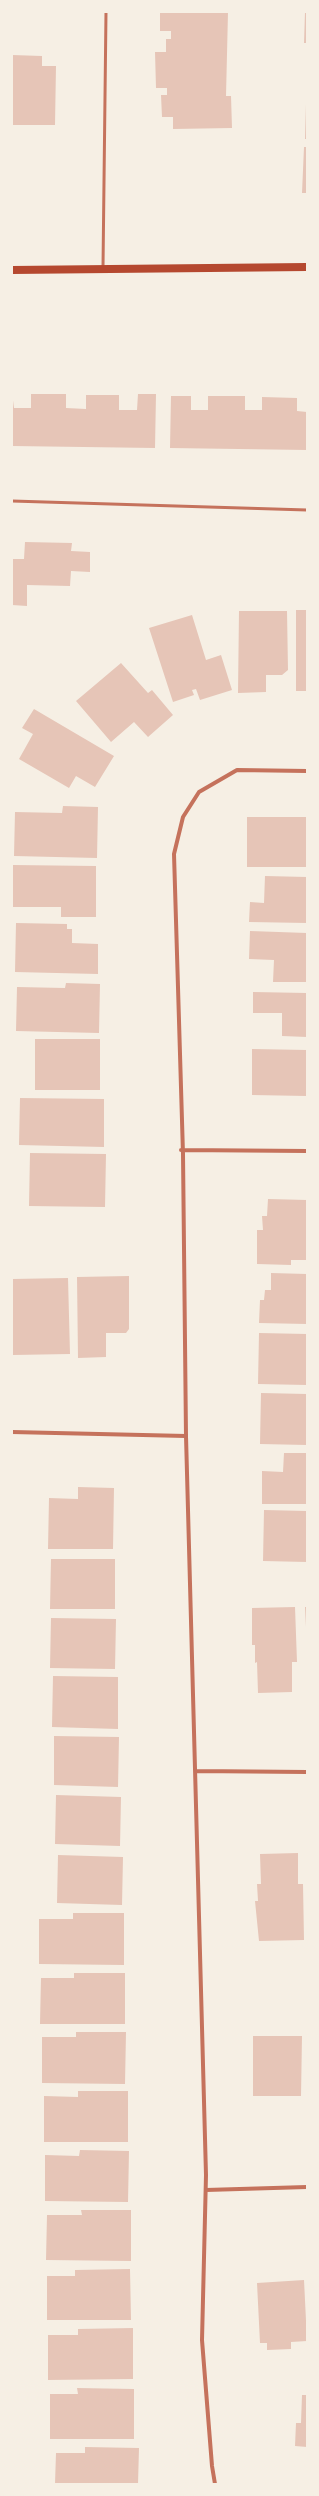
<!DOCTYPE html>
<style>
body{margin:0}
#map{position:relative;width:319px;height:2496px;overflow:hidden;background:#f6efe4;font-family:Figtree,sans-serif}
canvas{display:block}
.frame{position:absolute;inset:0;border:13px solid #f6efe4;pointer-events:none}
</style>
<div id="map">
<canvas width="319" height="2496"></canvas>
<div class="frame"></div>
</div>
<script>
const context = document.querySelector('canvas').getContext('2d');
context.lineJoin = 'round';
function paint(path, color) { context.fillStyle = color; context.fill(path, 'evenodd'); }
function strokePath(path, color, width, dash) { context.strokeStyle = color; context.lineWidth = width; context.lineCap = dash ? 'butt' : 'round'; context.setLineDash(dash || []); context.stroke(path); }
paint(new Path2D(`
 M160 12H228L226 96H231L232 128 173 129V117H162L161 95H167V88H156L155 52H166V39H171V31H160Z
 M305 12H307V43H304Z
 M12 55 42 56V66H56L55 125H12Z
 M306 104H307V139H305Z
 M304 147H307V193H302Z
 M12 393 14 408H31V394H66V408L86 409V395H119V410H137L138 394H156L155 448 12 446Z
 M171 396H191V410H208V396H245V410H262V397L297 398V411L307 412V450L170 448Z
 M25 542 72 543 71 551 90 552V572L71 571 70 586 27 585V606L12 605V559H24Z
 M296 610H307V691H296Z
 M239 611H287L288 670 282 675H266V692L238 693Z
 M192 615 206 660 221 655 232 690 200 700 196 689 192 690 194 695 173 702 149 628Z
 M121 663 148 693 152 690 173 715 148 737 134 722 111 742 76 701Z
 M34 709 114 756 95 787 76 776 69 788 19 759 33 734 22 728Z
 M63 806 98 807 97 858 14 856 15 812 62 813Z
 M247 817H307V867H247Z
 M13 865 96 866V917H61V907H13Z
 M265 876 307 877V923L249 922 250 902 264 903Z
 M16 923 67 924V929H72V943L98 944V974L15 972Z
 M250 931 307 933V982H273L274 960 249 959Z
 M66 983 100 984 99 1033 16 1031 17 987 65 988Z
 M253 992 307 993V1037L282 1036V1013H253Z
 M35 1039H100V1090H35Z
 M252 1049 307 1050V1096L252 1095Z
 M20 1098 104 1099V1147L19 1145Z
 M30 1153 106 1154 105 1207 29 1206Z
 M268 1199 307 1200V1260H291V1265L257 1264V1230H263L262 1216H267Z
 M271 1273 307 1274V1324L259 1323 260 1300H264L265 1290H271Z
 M129 1276V1329L126 1333H106V1357L78 1358 77 1277Z
 M68 1278 70 1354 13 1355 12 1279Z
 M259 1333 307 1334V1385L258 1384Z
 M261 1393 307 1394V1445L260 1444Z
 M284 1453H307V1504H262V1471L283 1472Z
 M78 1487 114 1488 113 1549H48L49 1498 78 1499Z
 M264 1510 307 1511V1562L263 1561Z
 M51 1559H115V1609H50Z
 M295 1607 297 1662H292V1692L258 1693 257 1662 255 1663V1645H252V1608Z
 M305 1607H307V1627H306Z
 M51 1618 116 1619 115 1669 50 1668Z
 M53 1676 118 1677V1729L52 1727Z
 M54 1736 119 1737 118 1787 54 1785Z
 M56 1795 121 1797 120 1846 55 1844Z
 M298 1853V1884H303L304 1940 259 1941 255 1901H258L257 1884H261L260 1854Z
 M58 1855 123 1857 122 1905 57 1903Z
 M73 1913H124V1965L39 1964V1919H73Z
 M74 1973H125V2024H40L41 1978H74Z
 M76 2032H126L125 2084 42 2083V2037H76Z
 M253 2036H302L301 2096H253Z
 M78 2091H128V2142H44V2096L78 2097Z
 M80 2150 129 2151 128 2202 45 2201V2155L79 2156Z
 M81 2210H131V2261L46 2260 47 2215H82Z
 M130 2269 131 2320H47V2276H75V2270Z
 M304 2280 307 2341 291 2342V2349L267 2350V2343H260L257 2283Z
 M133 2328V2379L48 2380V2335H78V2329Z
 M77 2388 134 2389V2439H50V2394H78Z
 M302 2395H307V2447L295 2446 296 2423H301Z
 M85 2447 139 2448 138 2484H55L56 2453H85Z`), '#e6c5b7');
strokePath(new Path2D(`
 M103 267 106 12
 M12 501 307 510`), '#c5725c', 3);
strokePath(new Path2D(`
 M181 1150 307 1151
 M12 1432 186 1436
 M195 1771 307 1772
 M206 2190 307 2187
 M215 2484 212 2466 202 2340 206 2175 186 1436 183 1154 174 854 183 817 199 792 237 770 307 771`), '#c5725c', 4);
strokePath(new Path2D(`
 M12 270 307 267`), '#b5482f', 8);
</script>
